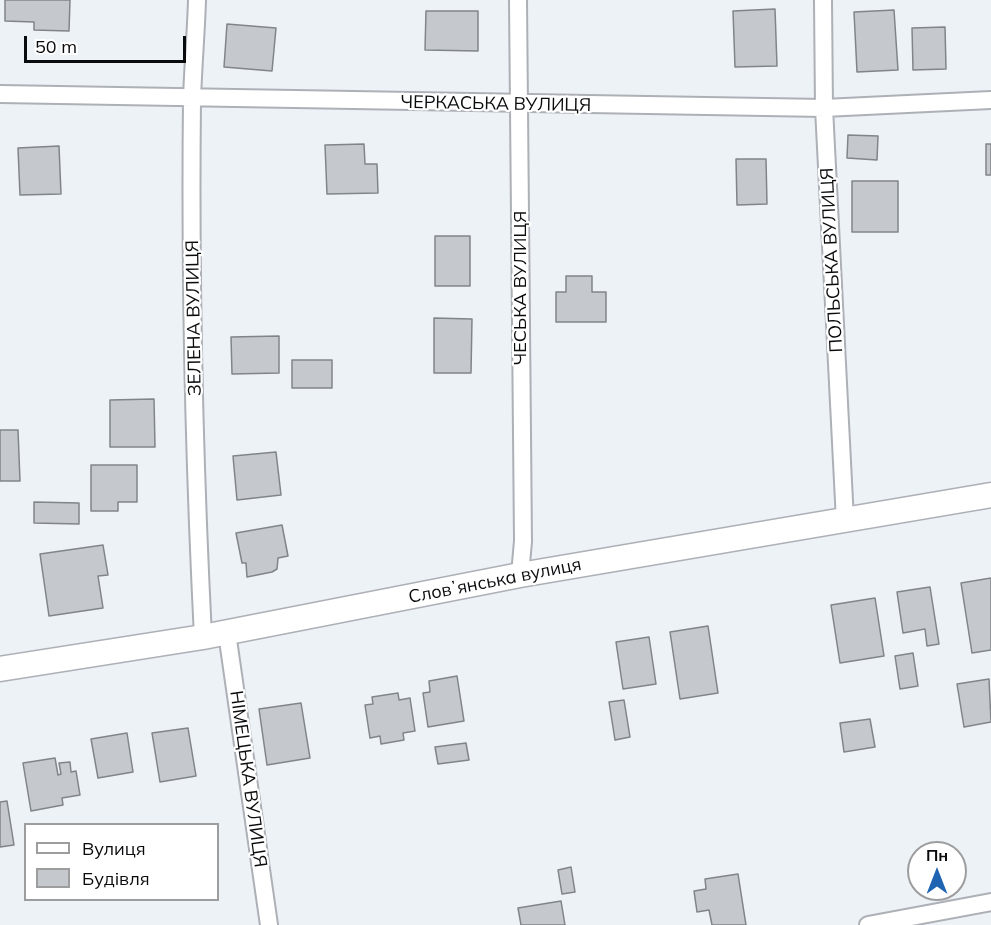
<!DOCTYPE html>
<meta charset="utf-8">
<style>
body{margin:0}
#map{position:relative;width:991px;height:925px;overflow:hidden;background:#edf2f7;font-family:Mulish,sans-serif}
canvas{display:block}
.legend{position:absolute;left:24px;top:823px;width:195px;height:78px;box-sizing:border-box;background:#fff;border:2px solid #9d9d9e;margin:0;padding:8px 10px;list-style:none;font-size:18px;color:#0a0b0d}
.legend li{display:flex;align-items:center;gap:12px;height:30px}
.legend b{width:30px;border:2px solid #9d9d9e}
.north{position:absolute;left:907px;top:841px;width:60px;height:60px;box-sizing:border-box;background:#fff;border:2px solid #9d9d9e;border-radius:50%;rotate:0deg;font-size:16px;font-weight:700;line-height:24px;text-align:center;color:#0a0b0d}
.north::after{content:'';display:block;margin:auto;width:21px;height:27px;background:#1f63b3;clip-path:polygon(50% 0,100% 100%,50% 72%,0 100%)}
.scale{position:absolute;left:24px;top:36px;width:162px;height:27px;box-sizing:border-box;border:3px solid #0a0b0d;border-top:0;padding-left:8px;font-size:18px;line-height:21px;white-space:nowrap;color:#0a0b0d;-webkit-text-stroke:4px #fff;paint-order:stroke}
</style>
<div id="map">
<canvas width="991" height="925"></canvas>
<ul class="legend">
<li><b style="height:8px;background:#fff"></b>Вулиця</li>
<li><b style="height:16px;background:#c5c9ce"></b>Будівля</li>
</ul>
<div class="north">Пн</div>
<div class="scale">50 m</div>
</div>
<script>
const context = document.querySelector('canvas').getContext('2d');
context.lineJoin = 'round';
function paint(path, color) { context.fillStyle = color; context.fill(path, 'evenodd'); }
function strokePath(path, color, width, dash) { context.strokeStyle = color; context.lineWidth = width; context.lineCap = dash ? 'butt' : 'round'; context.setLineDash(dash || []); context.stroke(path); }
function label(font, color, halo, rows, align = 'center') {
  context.font = font + ' Mulish,sans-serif'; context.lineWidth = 4.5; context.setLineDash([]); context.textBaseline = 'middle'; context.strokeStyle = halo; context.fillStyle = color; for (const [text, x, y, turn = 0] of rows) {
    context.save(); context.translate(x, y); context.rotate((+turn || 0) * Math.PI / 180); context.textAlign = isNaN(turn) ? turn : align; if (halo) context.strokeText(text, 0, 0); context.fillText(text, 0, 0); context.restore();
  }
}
const building = new Path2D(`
 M5 0H70L69 31 34 30V22L5 21Z
 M775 9 777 66 735 67 733 11Z
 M894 10 898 70 857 72 854 12Z
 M426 11H478V51L425 50Z
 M227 24 276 28 272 71 224 67Z
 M945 27 946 69 913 70 912 28Z
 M848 135 878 136 877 160 847 158Z
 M364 144 365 164H377L378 193 327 194 325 145Z
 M986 144H991V175H986Z
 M59 146 61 194 20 195 18 148Z
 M736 159H766L767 204 737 205Z
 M852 181H898V232H852Z
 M435 236H470V286H435Z
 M566 276H592V292H606V322H556V292H566Z
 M434 318 472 319 471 373H434Z
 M279 336V373L232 374 231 337Z
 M292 360H332V388H292Z
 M154 399 155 447H110V400Z
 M0 430H18L20 481H0Z
 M276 452 281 495 237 500 233 456Z
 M91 465H137V502H118V511H91Z
 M34 502 79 503V524L34 523Z
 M282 525 288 556 278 558 277 569 272 572 247 577 246 563H242L236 533Z
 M103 545 108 575 98 576 103 608 49 616 40 554Z
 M991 578V650L972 653 961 583Z
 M930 587 939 644 927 646 925 629 903 633 897 592Z
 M875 598 884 656 840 663 831 605Z
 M708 626 718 693 680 699 670 632Z
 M649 637 656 684 623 689 616 642Z
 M913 653 918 686 900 689 895 656Z
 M457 676 464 721 428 727 423 693 430 692 429 681Z
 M989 679 991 722 964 727 957 684Z
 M398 693 399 700 410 698 415 731 403 733 404 740 381 744 380 736 370 738 365 705 373 704 372 697Z
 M624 700 630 737 615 740 609 702Z
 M301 703 310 758 267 765 259 709Z
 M870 719 875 747 844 752 840 723Z
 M188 728 196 776 160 782 152 733Z
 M127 733 133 772 98 778 91 739Z
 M466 743 469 760 438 764 435 747Z
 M55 758 58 775 61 774 59 763 70 762 71 772 76 771 80 795 62 798 63 805 31 811 23 763Z
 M7 801 14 845 0 847V802Z
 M571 867 575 892 562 894 558 870Z
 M738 874 746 925H712L709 910 697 912 694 891 706 889 705 879Z
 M561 901 565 925H521L518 908Z`);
paint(building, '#c5c9ce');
strokePath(building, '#818589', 1.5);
const street = new Path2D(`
 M197 0C196 33 193 67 192 100 190 279 194 458 203 637
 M518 0 523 541 520 575
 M823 0 824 108 845 521
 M0 94 824 108 991 100
 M227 633 269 925
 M868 925 991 902`);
const secondary = new Path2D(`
 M0 669 203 637 520 575 991 495`);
strokePath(street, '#adb0b6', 20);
strokePath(secondary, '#adb0b6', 27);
strokePath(street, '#fff', 16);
strokePath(secondary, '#fff', 24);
label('18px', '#0a0b0d', '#fff', [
 ["ЧЕРКАСЬКА ВУЛИЦЯ",496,104,1],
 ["ПОЛЬСЬКА ВУЛИЦЯ",832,260,-93],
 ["ЧЕСЬКА ВУЛИЦЯ",521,288,-90],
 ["ЗЕЛЕНА ВУЛИЦЯ",194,318,-91],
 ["Словʼянська вулиця",495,581,-11],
 ["НІМЕЦЬКА ВУЛИЦЯ",248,779,82]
]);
</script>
